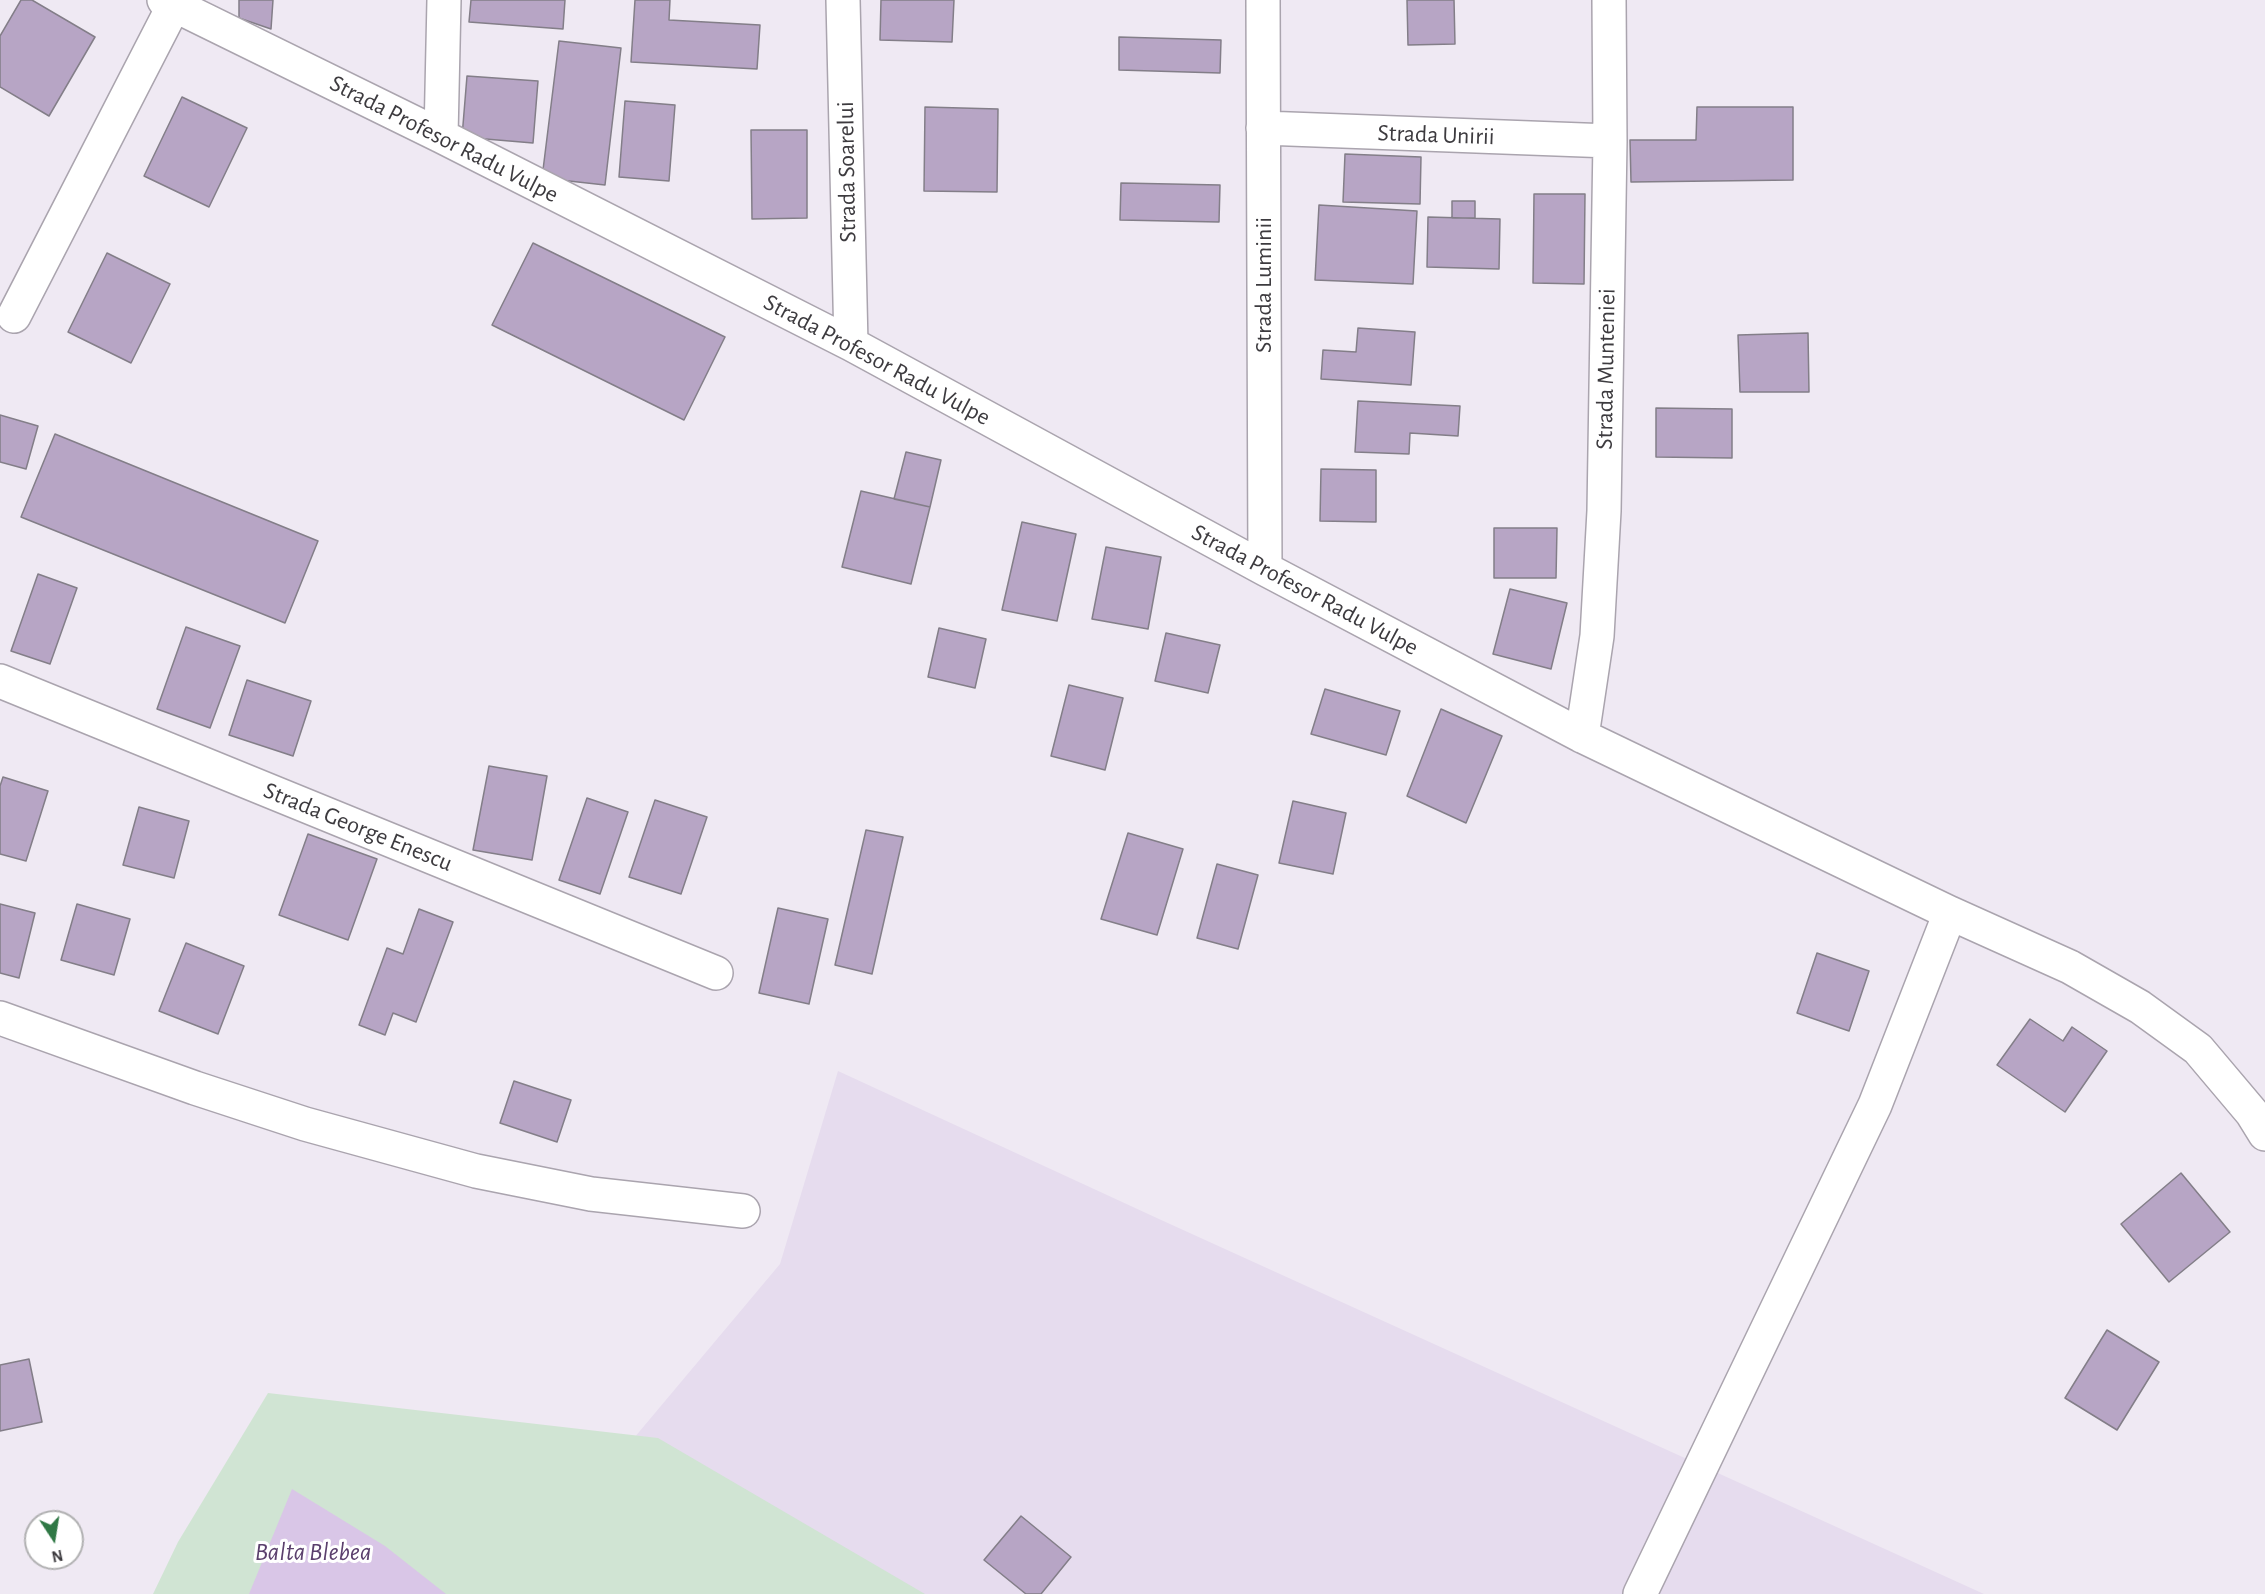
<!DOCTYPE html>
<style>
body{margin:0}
#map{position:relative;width:2265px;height:1594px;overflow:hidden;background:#efe9f3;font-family:"Alegreya Sans",sans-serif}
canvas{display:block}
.north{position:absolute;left:24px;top:1510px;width:60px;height:60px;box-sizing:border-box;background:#fff;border:2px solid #b1b1b2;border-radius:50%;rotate:168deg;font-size:16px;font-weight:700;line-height:24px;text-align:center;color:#3d3b3f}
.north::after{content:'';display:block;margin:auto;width:21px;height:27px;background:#2f7845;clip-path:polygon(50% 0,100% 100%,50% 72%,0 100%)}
</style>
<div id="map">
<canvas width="2265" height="1594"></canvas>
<div class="north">N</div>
</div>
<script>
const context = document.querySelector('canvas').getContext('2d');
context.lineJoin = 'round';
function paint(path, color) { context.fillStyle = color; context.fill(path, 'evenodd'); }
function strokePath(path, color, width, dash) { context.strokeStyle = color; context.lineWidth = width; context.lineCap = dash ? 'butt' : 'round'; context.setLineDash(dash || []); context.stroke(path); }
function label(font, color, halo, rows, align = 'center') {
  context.font = font + ' "Alegreya Sans",sans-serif'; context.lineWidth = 6; context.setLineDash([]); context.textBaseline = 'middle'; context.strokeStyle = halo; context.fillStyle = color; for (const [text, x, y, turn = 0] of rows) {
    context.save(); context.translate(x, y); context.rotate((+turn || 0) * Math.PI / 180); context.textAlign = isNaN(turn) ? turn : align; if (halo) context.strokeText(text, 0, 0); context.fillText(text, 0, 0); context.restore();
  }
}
paint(new Path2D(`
 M838 1071 1159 1219 1984 1594H900L634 1438 780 1264Z`), '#e6dcee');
paint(new Path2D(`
 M268 1393 658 1438 925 1594H153L178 1542Z`), '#d0e4d3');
paint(new Path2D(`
 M292 1489 385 1546 446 1594H249Z`), '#d9c6e7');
const building = new Path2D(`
 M21 0H32L95 37 49 116 0 87V36Z
 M239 0H273L271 29 239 18Z
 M471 0H565L563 29 469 22Z
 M635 0H670L669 20 760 25 757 69 631 62Z
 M881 0H954L952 42 880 40Z
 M1407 0H1454L1455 44 1408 45Z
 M1119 37 1221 40 1220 73 1119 70Z
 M559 41 621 48 605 185 542 178Z
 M467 76 538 81 533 143 462 137Z
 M182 97 247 128 209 207 144 176Z
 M625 101 675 105 669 181 619 177Z
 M925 107 998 109 997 192 924 191Z
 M1697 107H1793V180L1631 182 1630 140H1696Z
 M751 130H807V218L752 219Z
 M1345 154 1421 157 1420 204 1343 202Z
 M1121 183 1220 185 1219 222 1120 220Z
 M1534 194H1585L1584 284 1533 283Z
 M1452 201H1475V218H1452Z
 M1319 205 1417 211 1413 284 1315 280Z
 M1428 217 1500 219 1499 269 1427 267Z
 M533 243 725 337 684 420 492 325Z
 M107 253 170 284 131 363 68 332Z
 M1358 328 1415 332 1411 385 1321 379 1323 350 1356 352Z
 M1808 333 1809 392H1740L1738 335Z
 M1358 401 1460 406 1458 436 1410 433 1409 454 1355 452Z
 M1656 408 1732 409V458L1656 457Z
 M0 415 38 426 26 469 0 462Z
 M55 434 318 541 285 623 21 517Z
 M906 452 941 460 930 507 894 499Z
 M1321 469 1376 470V522L1320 521Z
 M861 491 930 507 911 584 842 567Z
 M1022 522 1076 534 1057 621 1002 610Z
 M1494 528H1557L1556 578H1494Z
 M1106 547 1161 557 1148 629 1092 619Z
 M38 574 77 588 50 664 11 651Z
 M1510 589 1567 603 1551 669 1493 654Z
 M186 627 240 646 210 728 157 709Z
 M939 628 986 639 975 688 928 677Z
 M1166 633 1220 645 1208 693 1155 681Z
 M247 680 311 701 293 756 229 735Z
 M1069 685 1123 698 1105 770 1051 756Z
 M1325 689 1400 711 1386 755 1311 734Z
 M1441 709 1502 736 1466 823 1407 796Z
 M489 766 547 776 532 860 473 850Z
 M3 777 48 791 26 861 0 854V786Z
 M587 798 628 812 600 894 559 880Z
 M655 800 707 817 681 894 629 877Z
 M1293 801 1346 813 1333 874 1279 863Z
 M139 807 189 821 174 878 123 865Z
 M866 830 903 837 872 974 835 965Z
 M1128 833 1183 849 1157 935 1101 919Z
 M308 834 377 859 348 940 279 915Z
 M1217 864 1258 875 1238 949 1197 938Z
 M0 904 35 913 19 978 0 973Z
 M77 904 130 919 114 975 61 960Z
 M778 908 828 919 809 1004 759 993Z
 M419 909 453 922 416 1022 393 1013 385 1035 359 1025 387 948 403 954Z
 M186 943 244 966 218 1034 159 1011Z
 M1817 953 1869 971 1849 1031 1797 1013Z
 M2030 1019 2063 1041 2072 1027 2107 1051 2065 1112 1997 1065Z
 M514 1081 571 1100 557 1142 500 1123Z
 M2181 1173 2230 1232 2169 1282 2121 1224Z
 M2107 1330 2159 1362 2117 1430 2065 1398Z
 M29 1359 42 1422 0 1431V1365Z
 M1021 1516 1071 1557 1041 1594H1026L984 1560Z`);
paint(building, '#b7a5c5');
strokePath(building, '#837e88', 1.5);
const minor = new Path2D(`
 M164 0 441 136 851 344 1265 569 1582 736 1950 913 2070 967 2140 1007 2198 1049 2252 1113 2265 1134
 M843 0 851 344
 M1263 0 1265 569
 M1263 128 1610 141
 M441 136 444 0
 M14 316 174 5
 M0 681 716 973
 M1582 736 1597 636 1604 511 1610 141 1609 0
 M0 1018 195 1088 305 1124 476 1171 591 1194 743 1211
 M1640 1594 1875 1105 1950 913`);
strokePath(minor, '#aaa4ae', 36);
strokePath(minor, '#fff', 33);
label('24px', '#3d3b3f', '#fff', [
 ["Strada Unirii",1436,135,2],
 ["Strada Profesor Radu Vulpe",444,139,27],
 ["Strada Soarelui",847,172,-91],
 ["Strada Luminii",1264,285,-90],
 ["Strada Profesor Radu Vulpe",877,360,28],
 ["Strada Munteniei",1606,369,-89],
 ["Strada Profesor Radu Vulpe",1305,590,28],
 ["Strada George Enescu",358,827,22]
]);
label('italic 26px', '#5b406d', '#fff', [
 ["Balta Blebea",313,1552]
]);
</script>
